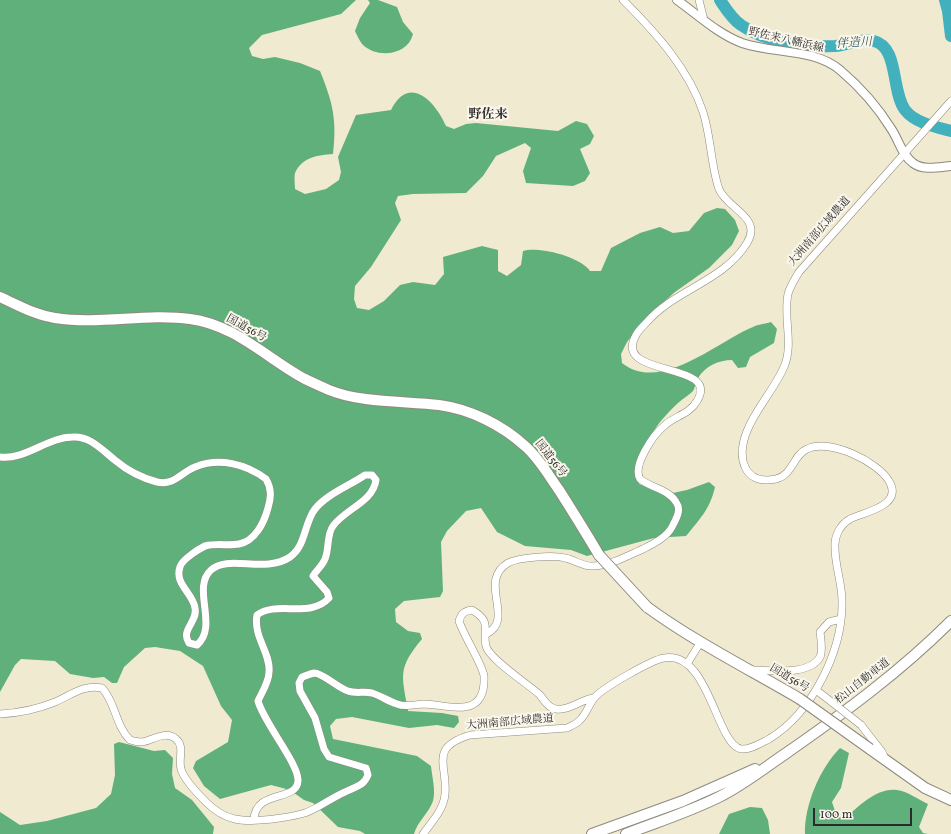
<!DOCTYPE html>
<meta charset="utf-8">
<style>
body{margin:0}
#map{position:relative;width:951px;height:834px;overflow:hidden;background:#f0ead1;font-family:Vollkorn,serif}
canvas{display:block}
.scale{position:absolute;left:813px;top:808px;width:99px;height:18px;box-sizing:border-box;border:2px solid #2b2b2b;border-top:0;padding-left:5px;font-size:12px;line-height:14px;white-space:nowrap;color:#2b2b2b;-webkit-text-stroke:3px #fbf7ec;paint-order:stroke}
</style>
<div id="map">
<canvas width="951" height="834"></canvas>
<div class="scale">100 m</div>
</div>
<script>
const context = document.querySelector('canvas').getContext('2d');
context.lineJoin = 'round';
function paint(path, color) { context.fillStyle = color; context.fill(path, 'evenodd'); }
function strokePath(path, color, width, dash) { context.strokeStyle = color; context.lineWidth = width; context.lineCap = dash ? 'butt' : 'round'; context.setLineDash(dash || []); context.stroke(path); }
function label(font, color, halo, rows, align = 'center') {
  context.font = font + ' Vollkorn,"Noto Serif JP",serif'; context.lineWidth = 4; context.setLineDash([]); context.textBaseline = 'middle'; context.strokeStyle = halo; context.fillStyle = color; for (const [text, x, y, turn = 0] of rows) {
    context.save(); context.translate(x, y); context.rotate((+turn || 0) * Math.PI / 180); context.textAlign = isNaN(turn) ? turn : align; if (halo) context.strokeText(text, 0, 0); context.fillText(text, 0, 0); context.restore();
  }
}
paint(new Path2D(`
 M0 0H356L341 14 262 35 249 48 252 56 263 59 275 57 300 63 320 71C333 103 337 120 333 154 318 155 302 157 295 173 294 177 295 185 295 189L305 194 326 189 339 180 341 172 338 157 356 115 391 110C409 74 435 101 446 126L454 129 466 124 476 123 558 131 576 121 587 124 594 136 590 144 580 149 590 173 585 181 573 186 526 183 523 171 531 148 525 143 496 156 483 176 466 193 413 194 398 196 395 203 401 220 371 267 355 286 354 299 357 308 369 310 384 301 400 285 413 282 435 285 444 274 443 257 482 246 498 250V271L507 276 521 265 523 251C539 246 581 257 590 271H601L611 248 640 233 660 227 673 233 689 231 704 213 717 208 725 209 735 220 739 231 732 245 709 268 675 292 646 318 627 342 621 354 622 363C660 394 718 341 753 327 758 324 765 324 771 322L777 329 774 343 750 357 746 367 738 368 732 360C719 360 705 366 698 378 695 382 696 388 692 392 688 396 682 399 678 403 652 427 640 449 639 484L668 494 687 490 709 482 715 487C710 509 700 519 686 536L654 538 587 556 571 550 525 546 497 532 481 508 466 511 447 531 441 542 443 591 440 597 404 601 395 609 396 622 408 631 420 633 422 639C397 669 402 675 408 711L442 713 458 716 459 722 454 728 437 725 409 728 352 717 336 719 330 726 333 739 417 756 431 766C432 777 436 791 433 801 429 813 417 822 414 834H365L360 831 338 827 313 803 304 800 290 790 271 785 220 799 204 786 193 768 196 761 228 742 232 720 221 706 203 666 180 651 155 647 145 648 124 667 117 683H112L104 677 93 678 70 674 55 661 21 659 15 665 0 692Z
 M368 0H378L397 7 403 22 413 34C408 55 378 59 363 45 360 42 357 35 355 31L360 18 370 3Z
 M119 742 154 751 165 750 173 758 172 774 175 788 192 800 214 827 213 834H0V812L20 825 47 821 96 808 111 794 115 775 114 744Z
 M840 748 849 753 841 788 832 802 837 817 846 818C858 806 878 787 897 790 907 791 919 800 928 804L919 827 923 833 928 834H805C804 806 820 768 840 748Z
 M750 807 762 808 768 820 770 834H719L729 814Z`), '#60b07b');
strokePath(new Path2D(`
 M720 0C726 9 732 19 741 25 766 43 805 47 835 46 847 45 863 38 874 41 899 47 891 91 905 110 915 123 936 127 951 131
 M945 0 948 11 951 36`), '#42b1bd', 12);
const minor = new Path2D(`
 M699 0 704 20
 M0 457C26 460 47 437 73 437 91 436 103 451 116 461 128 471 142 478 157 482 174 486 180 473 195 467 219 457 246 464 266 479 272 489 271 498 268 508 264 523 255 541 239 544 228 546 216 543 205 546 201 548 196 551 192 554 188 557 181 562 180 567 174 584 193 593 195 608 198 622 180 630 189 643L197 645C219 626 191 588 211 570 228 554 265 574 290 557 306 546 304 523 315 509 327 494 349 486 365 475H372L376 480C373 502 345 509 333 526 327 534 329 546 326 556 324 565 317 569 313 576L327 592 329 598C310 619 277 600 257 615 253 637 271 653 269 672 269 682 262 692 258 701 264 723 299 764 298 781 297 802 255 789 254 820
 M486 634C516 620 477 581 508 563 519 557 554 555 565 558 575 560 582 566 591 566 610 566 627 556 643 549 653 544 667 537 672 527 676 519 682 510 676 502 668 489 651 488 640 479 632 466 653 435 664 426 674 416 689 415 697 401 722 360 611 379 636 335 638 331 643 326 646 323 675 289 723 282 747 243 763 217 727 209 719 189 711 167 711 136 703 112 689 69 655 32 623 0
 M687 664 700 643
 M752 670C770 670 810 676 820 657 823 651 821 640 820 632L829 622 841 619
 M816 690 833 703
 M0 714C18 713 38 709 55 702 71 695 84 684 102 688 116 703 115 725 130 740 133 741 138 742 142 742 153 740 166 730 176 739 185 746 178 759 181 769 184 780 198 794 206 802 214 810 225 817 235 819 253 823 287 818 305 813 319 808 331 798 345 792 356 786 363 787 368 775L366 768 329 757 324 749 315 718 300 691 299 683 302 677C305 676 310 674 314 673 323 673 338 688 348 691 356 694 364 691 372 693 381 696 388 701 397 704 406 708 415 704 424 704 451 705 486 720 484 676 483 666 463 634 459 621 461 614 464 611 472 610 493 622 482 630 486 646 489 659 528 684 540 695 544 700 548 708 556 709 569 711 580 700 593 698
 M861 725 882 752 885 759
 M423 834C432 822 444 809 445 794 448 765 428 748 470 735L567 728C571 726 576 724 579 721 587 714 589 703 596 696 605 687 651 660 664 658 709 650 716 744 741 749 750 750 761 743 769 739 812 713 843 651 842 601 842 583 835 566 835 548 834 536 840 525 850 519 864 512 904 506 889 481 878 462 830 438 807 449 793 455 793 475 776 479 742 486 737 456 747 431 756 408 774 390 784 367 794 344 783 318 788 294 790 286 795 279 799 272L951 101`);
const major = new Path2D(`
 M677 0C698 15 718 34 742 43 774 54 814 48 840 70 859 86 879 109 892 130 899 141 902 155 913 163 923 171 939 167 951 166`);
const highway = new Path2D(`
 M0 297C18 305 35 315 55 318 100 325 145 313 190 319 233 324 267 358 303 378 311 382 320 386 329 390 360 403 405 401 439 405 470 409 502 425 525 446 539 458 549 476 559 490 573 512 586 533 599 555
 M647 607C695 642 749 669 800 699
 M870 749 925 788 951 800
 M592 834 683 801 755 769
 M626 834C657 822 689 812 719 797 743 785 763 769 785 754 844 713 901 671 951 621`);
strokePath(minor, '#8e8a7e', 8);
strokePath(major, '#8e8a7e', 10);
strokePath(highway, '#8e8a7e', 12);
strokePath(minor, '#fff', 7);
strokePath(major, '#fff', 8);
strokePath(highway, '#fff', 10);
const minorBridge = new Path2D(`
 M833 703 861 725`);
const highwayBridge = new Path2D(`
 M599 555 647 607
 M800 699 870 749`);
strokePath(minorBridge, '#8e8a7e', 8, []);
strokePath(highwayBridge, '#8e8a7e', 12, []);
strokePath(minorBridge, '#fff', 7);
strokePath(highwayBridge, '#fff', 10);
label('11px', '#2b2b2b', '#fbf7ec', [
 ["野佐来八幡浜線",786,41,13],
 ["大洲南部広域農道",820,232,-49],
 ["国道56号",246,329,29],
 ["国道56号",550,459,52],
 ["国道56号",789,679,31],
 ["松山自動車道",863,682,-38],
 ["大洲南部広域農道",510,723,-5]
]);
label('italic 12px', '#335a5e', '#fbf7ec', [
 ["伴造川",854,44,-3]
]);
label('bold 13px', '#2b2b2b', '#fbf7ec', [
 ["野佐来",488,116]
]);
</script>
